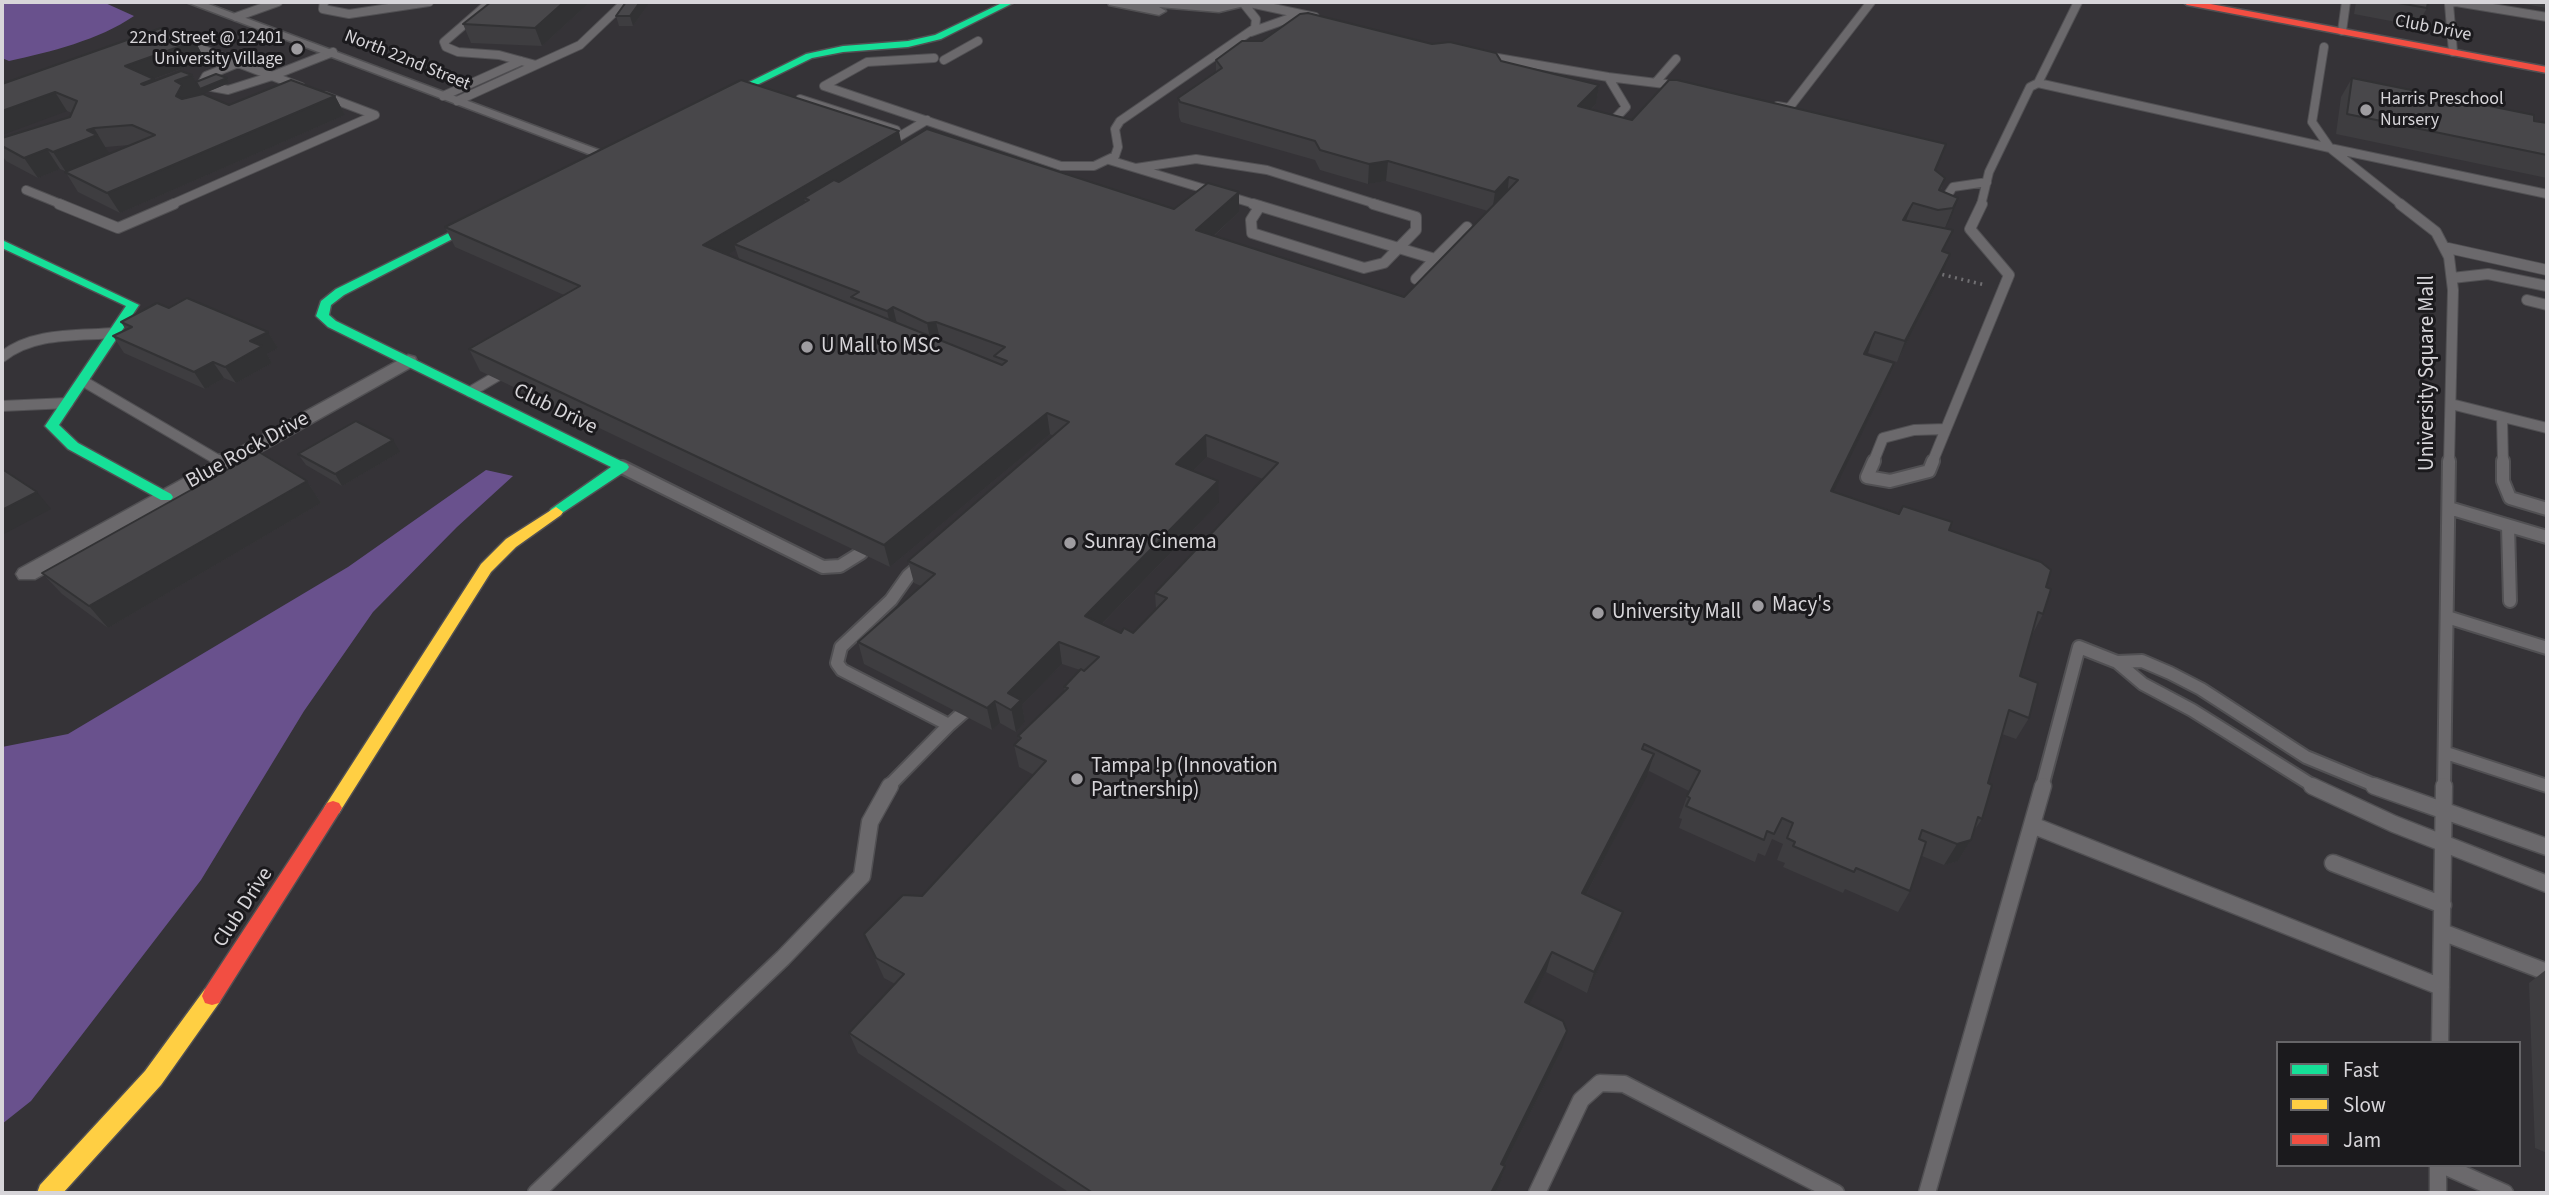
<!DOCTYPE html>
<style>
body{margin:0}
#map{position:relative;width:2549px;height:1195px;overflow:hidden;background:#353337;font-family:"Source Sans 3",sans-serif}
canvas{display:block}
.frame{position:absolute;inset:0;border:4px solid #d7d5d9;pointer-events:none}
.legend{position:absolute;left:2276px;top:1041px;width:245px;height:126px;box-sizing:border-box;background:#1b1a1d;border:2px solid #666568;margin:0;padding:9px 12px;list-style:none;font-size:21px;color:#d7d5d9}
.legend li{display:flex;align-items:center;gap:14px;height:35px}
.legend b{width:35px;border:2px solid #666568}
</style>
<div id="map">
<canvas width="2549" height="1195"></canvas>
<div class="frame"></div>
<ul class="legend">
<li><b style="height:9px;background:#16e098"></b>Fast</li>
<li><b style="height:9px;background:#ffcf43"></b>Slow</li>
<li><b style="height:9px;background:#f24e42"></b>Jam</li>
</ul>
</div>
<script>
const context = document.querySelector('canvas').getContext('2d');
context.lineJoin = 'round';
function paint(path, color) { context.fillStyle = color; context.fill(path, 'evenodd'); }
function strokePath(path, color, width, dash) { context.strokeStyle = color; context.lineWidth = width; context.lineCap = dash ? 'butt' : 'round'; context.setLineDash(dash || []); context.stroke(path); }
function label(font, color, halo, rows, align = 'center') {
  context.font = font + ' "Source Sans 3",sans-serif'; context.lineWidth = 6; context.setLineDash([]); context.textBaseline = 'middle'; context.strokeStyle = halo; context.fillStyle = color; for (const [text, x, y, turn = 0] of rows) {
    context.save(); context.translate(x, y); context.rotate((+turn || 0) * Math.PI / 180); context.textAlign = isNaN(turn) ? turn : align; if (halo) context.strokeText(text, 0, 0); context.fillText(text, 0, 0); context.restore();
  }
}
paint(new Path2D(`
 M2 2H103L134 16C99 40 50 52 9 61L2 58Z
 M486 470 513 476 457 527 373 612 304 711 201 880 31 1101 2 1124V747L68 734 348 567Z`), '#69518d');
const laneFar3 = new Path2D(`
 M324 2 323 9 349 14 429 2
 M485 2 489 3 444 42 446 47 458 52 499 55 536 65
 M2078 2 2038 83 2330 148 2402 205
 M2456 2 2547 17
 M1250 3 1315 17
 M236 17 278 2
 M2342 31 2346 2
 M1251 32 1296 16
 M183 42 272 76 333 52
 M2324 47 2312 122 2330 148 2547 194
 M2453 52 2449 4 2455 2
 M1486 56 1608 77 1626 107 1608 126
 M934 58 867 62 824 86 1061 166H1094L1115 156 1118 147 1115 129 1120 121 1255 28 1256 19 1244 4
 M944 60 978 41
 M238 63 206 76 201 85 228 90 272 76 301 87
 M1608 77 1681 86
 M1656 82 1676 59
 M443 96 521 61
 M800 99 896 130 898 135 892 141
 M457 101 580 45 625 2
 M1777 106 1789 108 1871 2
 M885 145 927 120
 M1109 160 1258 205
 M1136 168 1196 159 1267 170 1379 205
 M26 190 63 205
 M1943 202 1953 187 1987 182
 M170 205 375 115 325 96
 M1981 205 1989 172 2030 87 2038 83`);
const laneFar2 = new Path2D(`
 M59 204 118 228 174 204
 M1253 204 1435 259 1467 227
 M2400 204 2436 232 2449 257 2453 290 2449 463
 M1260 206 1251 220 1252 233 1364 268 1384 263 1416 230V217L1373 204
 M2448 248 2547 270
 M2452 278 2488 274 2547 286
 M1416 279 1435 259
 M2527 300 2547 305
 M2 357C32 332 77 336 114 333
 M83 381 223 463
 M470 392 509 369
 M2451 404 2547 428
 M2 406 68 403
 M2502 417 2503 463
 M1873 463 1883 438 1914 430 1946 429
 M1932 463 2009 275 1970 229 1982 204`);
const laneFar1 = new Path2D(`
 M220 461 225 464
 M1874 461 1867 477 1890 481 1929 471 1933 461
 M2503 461V481L2510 498 2547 509
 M622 467 823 567 840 566 861 553
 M2449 508 2547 537
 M2508 526 2510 601
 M2447 617 2547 648
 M2117 662 2143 684 2192 710 2315 787
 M949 725 974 703
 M2446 753 2547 786
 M888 787 949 725 842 670 837 663 841 647 891 600 908 576 924 562
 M2042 787 2079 647 2117 662 2142 661 2170 673 2201 689 2306 757 2379 787
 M2444 787 2449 461`);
const lane = new Path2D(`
 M2312 786 2394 824 2547 884
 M2374 786 2547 847
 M2032 825 2441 987
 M2333 863 2443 905
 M2442 932 2547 972
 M2440 1043 2444 786
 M2438 1165V1193
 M2442 1165 2505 1193
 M536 1193 783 958 862 876 870 822 890 786
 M1537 1193 1581 1100 1600 1083 1624 1084 1836 1193
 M1927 1193 2043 786`);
const street = new Path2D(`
 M186 2H203L615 156 612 159H602Z
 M1108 2H1261L1219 12 1159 7 1166 11 1159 15 1109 5Z
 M408 355 415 357 417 361 415 365 35 579H19L16 574 19 569Z`);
const fast = new Path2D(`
 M1004 2H1015L941 39 908 47 843 52 812 58 716 105 707 103 806 54 843 46 908 41 935 35Z
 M489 213 495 216 493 218 344 295 331 305 329 315 336 321 627 464 629 467 627 470 556 517 549 512 551 509 611 467 328 327 316 316 321 301 336 289Z
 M2 240 139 305 59 425 78 443 171 494 173 497 171 500H161L68 449 45 426 126 306 2 248Z`);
const slow = new Path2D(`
 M556 507 563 512 561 515 516 547 491 572 339 813 333 815 327 813 324 808 327 803 481 564 506 539Z
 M212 987 219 989 222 996 219 1003 161 1085 63 1193H37L40 1185 145 1071 205 989Z`);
const jam = new Path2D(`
 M2183 2H2200L2547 67V73L2187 5Z
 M333 801 339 803 342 808 339 813 219 1003 212 1005 205 1003 202 996 205 989 327 803Z`);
strokePath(laneFar3, '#515053', 10);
strokePath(laneFar2, '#515053', 12);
strokePath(laneFar1, '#515053', 16);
strokePath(lane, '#515053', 19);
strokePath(street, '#515053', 3);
strokePath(fast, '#515053', 3);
strokePath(slow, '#515053', 3);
strokePath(jam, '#515053', 3);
strokePath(new Path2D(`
 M1936 273 1985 285`), '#706f72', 3.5, [2, 4.5]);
strokePath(laneFar3, '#6b696c', 8);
strokePath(laneFar2, '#6b696c', 10);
strokePath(laneFar1, '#6b696c', 12);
strokePath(lane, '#6b696c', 16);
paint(street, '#6b696c');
paint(fast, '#16e098');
paint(slow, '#ffcf43');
paint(jam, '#f24e42');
paint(new Path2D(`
 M590 2 542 46 471 43 463 24Z
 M626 2H650L633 26H619L616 16Z
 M2356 2H2428L2427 8 2417 26 2354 14Z
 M2511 2H2547V8Z
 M195 41 205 60 154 79 155 81 192 75 196 82 227 78 229 83 202 94 229 105 335 96 345 115 120 213 78 192 65 171 60 169 38 178 6 161 2 155V138L70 117 72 113 2 84ZM129 145 109 154 105 147H106Z
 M1216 60 1501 61 1599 85 1596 104 1591 110 1632 120 1936 170 1945 178 1941 190 1958 198 1945 228 1942 274 1897 362 1868 353 1867 355 1894 363 1886 384 1833 491 1949 530 2046 587 2043 614 2032 635 2020 676 2029 718 2016 739 2002 734 1988 783 1982 819 1973 832 1971 840 1958 861 1944 865 1922 856 1910 891 1898 912 1845 889 1843 893 1783 867 1785 863 1777 860 1783 844 1772 839 1765 856 1758 853 1755 862 1679 828 1682 819 1679 818 1689 791 1649 771 1586 895 1616 933 1587 993 1546 972 1529 1004 1561 1051 1504 1166H1505L1500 1184 1495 1193H1070L858 1053 849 1033 895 984 884 978 873 954 864 934 922 896 1034 775 1019 767 1014 745 1019 740 1018 736 1065 691 1064 687 1080 670 1062 664 1022 705 1025 722 1016 732 1000 723 992 730 864 664 858 642 921 586 914 583 908 561 1053 436 1050 434 890 567 480 371 469 349 564 295 455 247 445 227 901 144 1174 209 1239 192V212L1214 236 1404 297 1488 211 1386 181 1368 184 1320 170 1315 160 1181 122 1179 117 1178 98 1216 72ZM736 250 739 259 728 255ZM1207 457 1263 479 1155 593 1156 609 1133 633H1121L1102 624 1219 503 1193 471Z
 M2352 78 2547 123V178L2336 134 2341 97Z
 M169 308 268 332 278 348 267 354 272 363 236 383 224 378 205 389 124 353 113 336 126 330 121 322Z
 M400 452 342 486 306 465 298 454Z
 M307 481 321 503 108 628 62 594 42 573Z
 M2547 969V1153L2535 1148 2529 983Z`), '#3e3d40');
paint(new Path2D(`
 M564 2H590L542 46 535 28Z
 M640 2H650L633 26 630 16Z
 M195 41 205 60 137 85 125 66Z
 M192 75 203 94 193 104 176 96 175 81Z
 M227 78 229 83 203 94 200 89Z
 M1599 85 1596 104 1575 126 1578 106Z
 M55 92 67 111 2 135V111Z
 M335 96 345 115 120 213 107 193Z
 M94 128 110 155 66 172 53 152 87 130Z
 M899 131 903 151 809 200 804 198 807 208 734 244 736 250 710 266 703 245Z
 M47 149 60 169 38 178 24 158Z
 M1388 161 1386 181 1368 184 1369 164Z
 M1509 177 1507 197 1492 212 1495 192Z
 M1239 192V212L1197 251 1196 230Z
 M1958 198 1951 218 1945 228 1953 208Z
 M1913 203 1905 223 1903 220Z
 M1950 254 1942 274 1897 362 1905 341Z
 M893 307 898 328 892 332 887 311Z
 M936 322 941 343 931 344 927 323Z
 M268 332 278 348 267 354 272 363 236 383 225 367 250 341Z
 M1875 332 1868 353 1856 375 1864 354Z
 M213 362 224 378 205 389 194 372Z
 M1894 363 1886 384 1823 513 1831 491Z
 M1047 413 1050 434 890 567 884 545Z
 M1206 435 1207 457 1178 486 1176 464Z
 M393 440 400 452 342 486 335 474Z
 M307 481 321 503 108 628 89 606Z
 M1218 481 1219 503 1088 638 1085 616Z
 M37 492 51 509 2 535V510Z
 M1059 642 1062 664 1022 705 1025 722 1016 732 1008 693Z
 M995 701 1000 723 992 730 987 708Z
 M1654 754 1647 776 1576 914 1582 893Z
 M1971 840 1958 861 1944 865 1957 844Z
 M1623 912 1616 933 1587 993 1594 972Z
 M1552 952 1546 972 1520 1022 1525 1002Z
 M1567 1031 1561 1051 1496 1182 1501 1164Z
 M1505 1166 1500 1184 1495 1193H1491Z`), '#323234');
const building = new Path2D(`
 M491 2H564L535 28 463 24Z
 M626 2H640L630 16H616Z
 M2393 2H2428L2427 8Z
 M1308 13 1432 44 1450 42 1496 53 1501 61 1599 85 1578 106 1632 120 1669 80H1677L1946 144 1935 170 1945 178 1939 190 1958 198 1953 208 1938 210 1913 203 1903 220 1953 230 1942 251 1950 254 1905 341 1875 332 1864 354 1894 363 1831 491 1899 514 1903 506 1952 522 1949 530 2041 562 2051 570 2046 587 2051 589 2043 614 2038 612 2020 676 2038 683 2029 718 2009 710 1988 783 1992 785 1982 819 1978 817 1971 840 1957 844 1922 830 1919 839 1926 842 1910 891 1856 868 1854 872 1793 846 1795 842 1787 838 1793 823 1782 818 1774 834 1767 831 1764 840 1686 806 1690 798 1687 796 1700 771 1644 744 1642 749 1654 754 1582 893 1623 912 1594 972 1552 952 1525 1002 1563 1021 1567 1031 1501 1164 1505 1166 1491 1193H1093L849 1033 904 974 876 958 864 934 903 895 922 896 1046 761 1014 745 1021 738 1018 736 1068 688 1064 687 1081 669 1084 671 1099 657 1059 642 1008 693 1021 700 1011 710 995 701 987 708 858 642 935 574 908 561 1069 422 1047 413 884 545 469 349 580 286 445 227 741 80 899 131 703 245 1002 365 1007 361 994 356 1005 347 936 322 927 323 893 307 887 311 851 297 859 292 734 244 809 200 804 198 834 180 839 182 927 129 1174 209 1208 183 1239 192 1196 230 1404 297 1518 180 1509 177 1495 192 1388 161 1369 164 1320 150 1315 141 1180 102 1178 98 1222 68 1216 60 1242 41H1262L1300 14ZM1206 435 1278 463 1155 593 1167 598 1133 633 1124 628 1121 633 1085 616 1218 481 1176 464Z
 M161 28 195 41 125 66 154 79 141 84 144 85 181 71 192 75 175 81 182 85 176 96 182 99 203 94 229 105 291 80 335 96 107 193 65 172 155 135 132 125 94 128 87 130 97 135 53 152 47 149 24 158 2 146V138L70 117 77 101 55 92 2 111V84Z
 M216 74 227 78 200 89 196 82Z
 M2352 78 2534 115V121L2547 123V155L2347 114Z
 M187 298 268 332 250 341 262 346 225 367 213 362 194 372 113 336 132 327 121 322 157 303 169 308Z
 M356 421 393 440 335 474 298 454Z
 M259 452 307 481 89 606 42 573Z
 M2 469 37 492 2 510Z`);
paint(building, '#48474a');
strokePath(building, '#323234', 2);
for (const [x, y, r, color] of [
 [297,49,7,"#9e9ca0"],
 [2366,110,7,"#9e9ca0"],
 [807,347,7,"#9e9ca0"],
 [1070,543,7,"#9e9ca0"],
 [1758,606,7,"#9e9ca0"],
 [1598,613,7,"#9e9ca0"],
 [1077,779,7,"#9e9ca0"]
]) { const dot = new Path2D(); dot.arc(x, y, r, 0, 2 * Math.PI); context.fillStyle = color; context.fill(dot); strokePath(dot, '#1b1a1d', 2.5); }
label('18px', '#d7d5d9', '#1b1a1d', [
 ["Club Drive",2433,29,11],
 ["North 22nd Street",407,61,22]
]);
label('18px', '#d7d5d9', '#1b1a1d', [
 ["22nd Street @ 12401",283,39],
 ["University Village",283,60],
 ["Harris Preschool",2380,100,"left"],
 ["Nursery",2380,121,"left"]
], 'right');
label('21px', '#d7d5d9', '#1b1a1d', [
 ["U Mall to MSC",821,347],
 ["Sunray Cinema",1084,543],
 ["Macy's",1772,606],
 ["University Mall",1612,613],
 ["Tampa !p (Innovation",1091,767],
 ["Partnership)",1091,791]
], 'left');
label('21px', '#d7d5d9', '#1b1a1d', [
 ["University Square Mall",2428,373,-90],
 ["Club Drive",555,410,26],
 ["Blue Rock Drive",248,451,-29],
 ["Club Drive",244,908,-57]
]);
</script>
